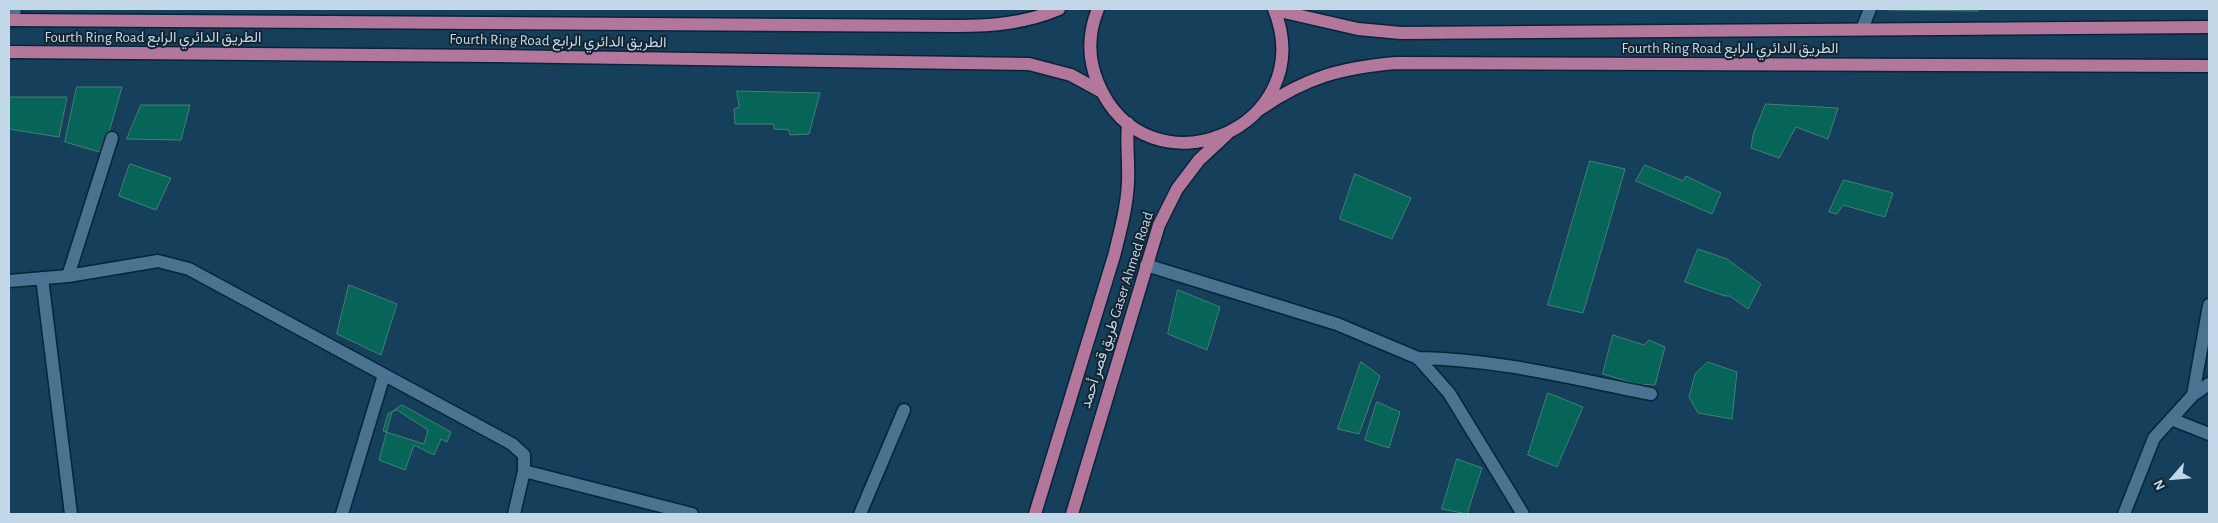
<!DOCTYPE html>
<meta charset="utf-8">
<style>
body{margin:0}
#map{position:relative;width:2218px;height:523px;overflow:hidden;background:#153f5a;font-family:"Alegreya Sans",sans-serif}
canvas{display:block}
.frame{position:absolute;inset:0;border:10px solid #c2d7e8;pointer-events:none}
.north{position:absolute;left:2148px;top:453px;width:50px;height:50px;-webkit-text-stroke:4px #132431;paint-order:stroke;rotate:243deg;font-size:14px;font-weight:700;line-height:20px;text-align:center;color:#c2d7e8}
.north::after{content:'';display:block;margin:auto;width:18px;height:22px;background:#c2d7e8;clip-path:polygon(50% 0,100% 100%,50% 72%,0 100%)}
</style>
<div id="map">
<canvas width="2218" height="523"></canvas>
<div class="frame"></div>
<div class="north">N</div>
</div>
<script>
const context = document.querySelector('canvas').getContext('2d');
context.lineJoin = 'round';
function paint(path, color) { context.fillStyle = color; context.fill(path, 'evenodd'); }
function strokePath(path, color, width, dash) { context.strokeStyle = color; context.lineWidth = width; context.lineCap = dash ? 'butt' : 'round'; context.setLineDash(dash || []); context.stroke(path); }
function label(font, color, halo, rows, align = 'center') {
  context.font = font + ' "Alegreya Sans",Vazirmatn,sans-serif'; context.lineWidth = 4; context.setLineDash([]); context.textBaseline = 'middle'; context.strokeStyle = halo; context.fillStyle = color; for (const [text, x, y, turn = 0] of rows) {
    context.save(); context.translate(x, y); context.rotate((+turn || 0) * Math.PI / 180); context.textAlign = isNaN(turn) ? turn : align; if (halo) context.strokeText(text, 0, 0); context.fillText(text, 0, 0); context.restore();
  }
}
const building = new Path2D(`
 M1890 9H1978V11L1889 10Z
 M77 87H122L103 153 65 142Z
 M737 91 820 93 809 134 790 135 789 130 774 129V124H735L734 109 739 107Z
 M9 97H67L59 137 9 129Z
 M1766 104 1838 108 1828 139 1796 127 1779 158 1751 148 1753 135Z
 M141 105H190L181 140 127 139Z
 M1590 161 1625 169 1583 313 1548 305Z
 M130 164 171 178 156 210 119 196Z
 M1645 165 1683 181 1686 176 1721 193 1712 214 1636 181Z
 M1355 174 1411 198 1392 239 1340 219Z
 M1844 180 1893 193 1885 217 1843 205 1837 214 1829 212Z
 M1698 249 1727 259 1761 284 1748 309 1730 296H1725L1685 282Z
 M349 285 397 304 381 355 337 334Z
 M1178 290 1220 307 1207 350 1168 334Z
 M1613 335 1644 345 1649 340 1665 347 1655 385 1636 384 1603 374Z
 M1361 362 1380 376 1359 434 1338 429Z
 M1708 362 1737 372 1732 419 1698 413 1689 397 1695 374Z
 M1548 393 1583 407 1557 467 1528 455Z
 M1377 402 1400 412 1389 448 1365 440Z
 M402 405 451 432 447 442 441 439 434 455 414 445 405 470 379 460 392 412Z
 M397 410 428 430 424 444 383 431 388 414Z
 M1457 459 1482 468 1467 514 1442 509Z`);
paint(building, '#066458');
strokePath(building, '#448076', 1);
const minor = new Path2D(`
 M13 20 15 9
 M1862 29 1870 9
 M1146 265 1337 324 1418 358 1449 393 1523 514
 M68 276 112 138
 M42 278 71 514
 M9 281 68 276 158 261 189 269 512 444 524 455V471L514 514
 M1418 358C1497 359 1574 379 1651 394
 M2193 395 2209 305
 M2171 419 2209 434
 M524 471 692 514
 M342 514 384 375
 M860 514 904 410
 M2124 514 2154 438 2193 395 2209 384`);
const major = new Path2D(`
 M1098 9C1088 33 1088 59 1098 83 1147 200 1322 129 1274 9
 M1275 10 1358 29 1401 33 2209 27
 M9 20 957 26C993 26 1026 23 1059 9
 M9 52 495 56 1029 64 1071 75 1102 92
 M1260 109C1307 77 1340 68 1396 63L2209 66
 M1035 514 1114 256C1120 232 1127 207 1128 182 1129 162 1126 144 1128 123
 M1072 514 1159 225 1177 189 1199 160 1227 134`);
strokePath(minor, '#052539', 15);
strokePath(major, '#052539', 15);
strokePath(minor, '#4a7391', 12);
strokePath(major, '#b4779c', 12);
label('15px', '#c2d7e8', '#132431', [
 ["Fourth Ring Road الطريق الدائري الرابع",153,37],
 ["Fourth Ring Road الطريق الدائري الرابع",558,41,1],
 ["Fourth Ring Road الطريق الدائري الرابع",1730,48],
 ["طريق قصر أحمد Gaser Ahmed Road",1117,310,-72]
]);
</script>
